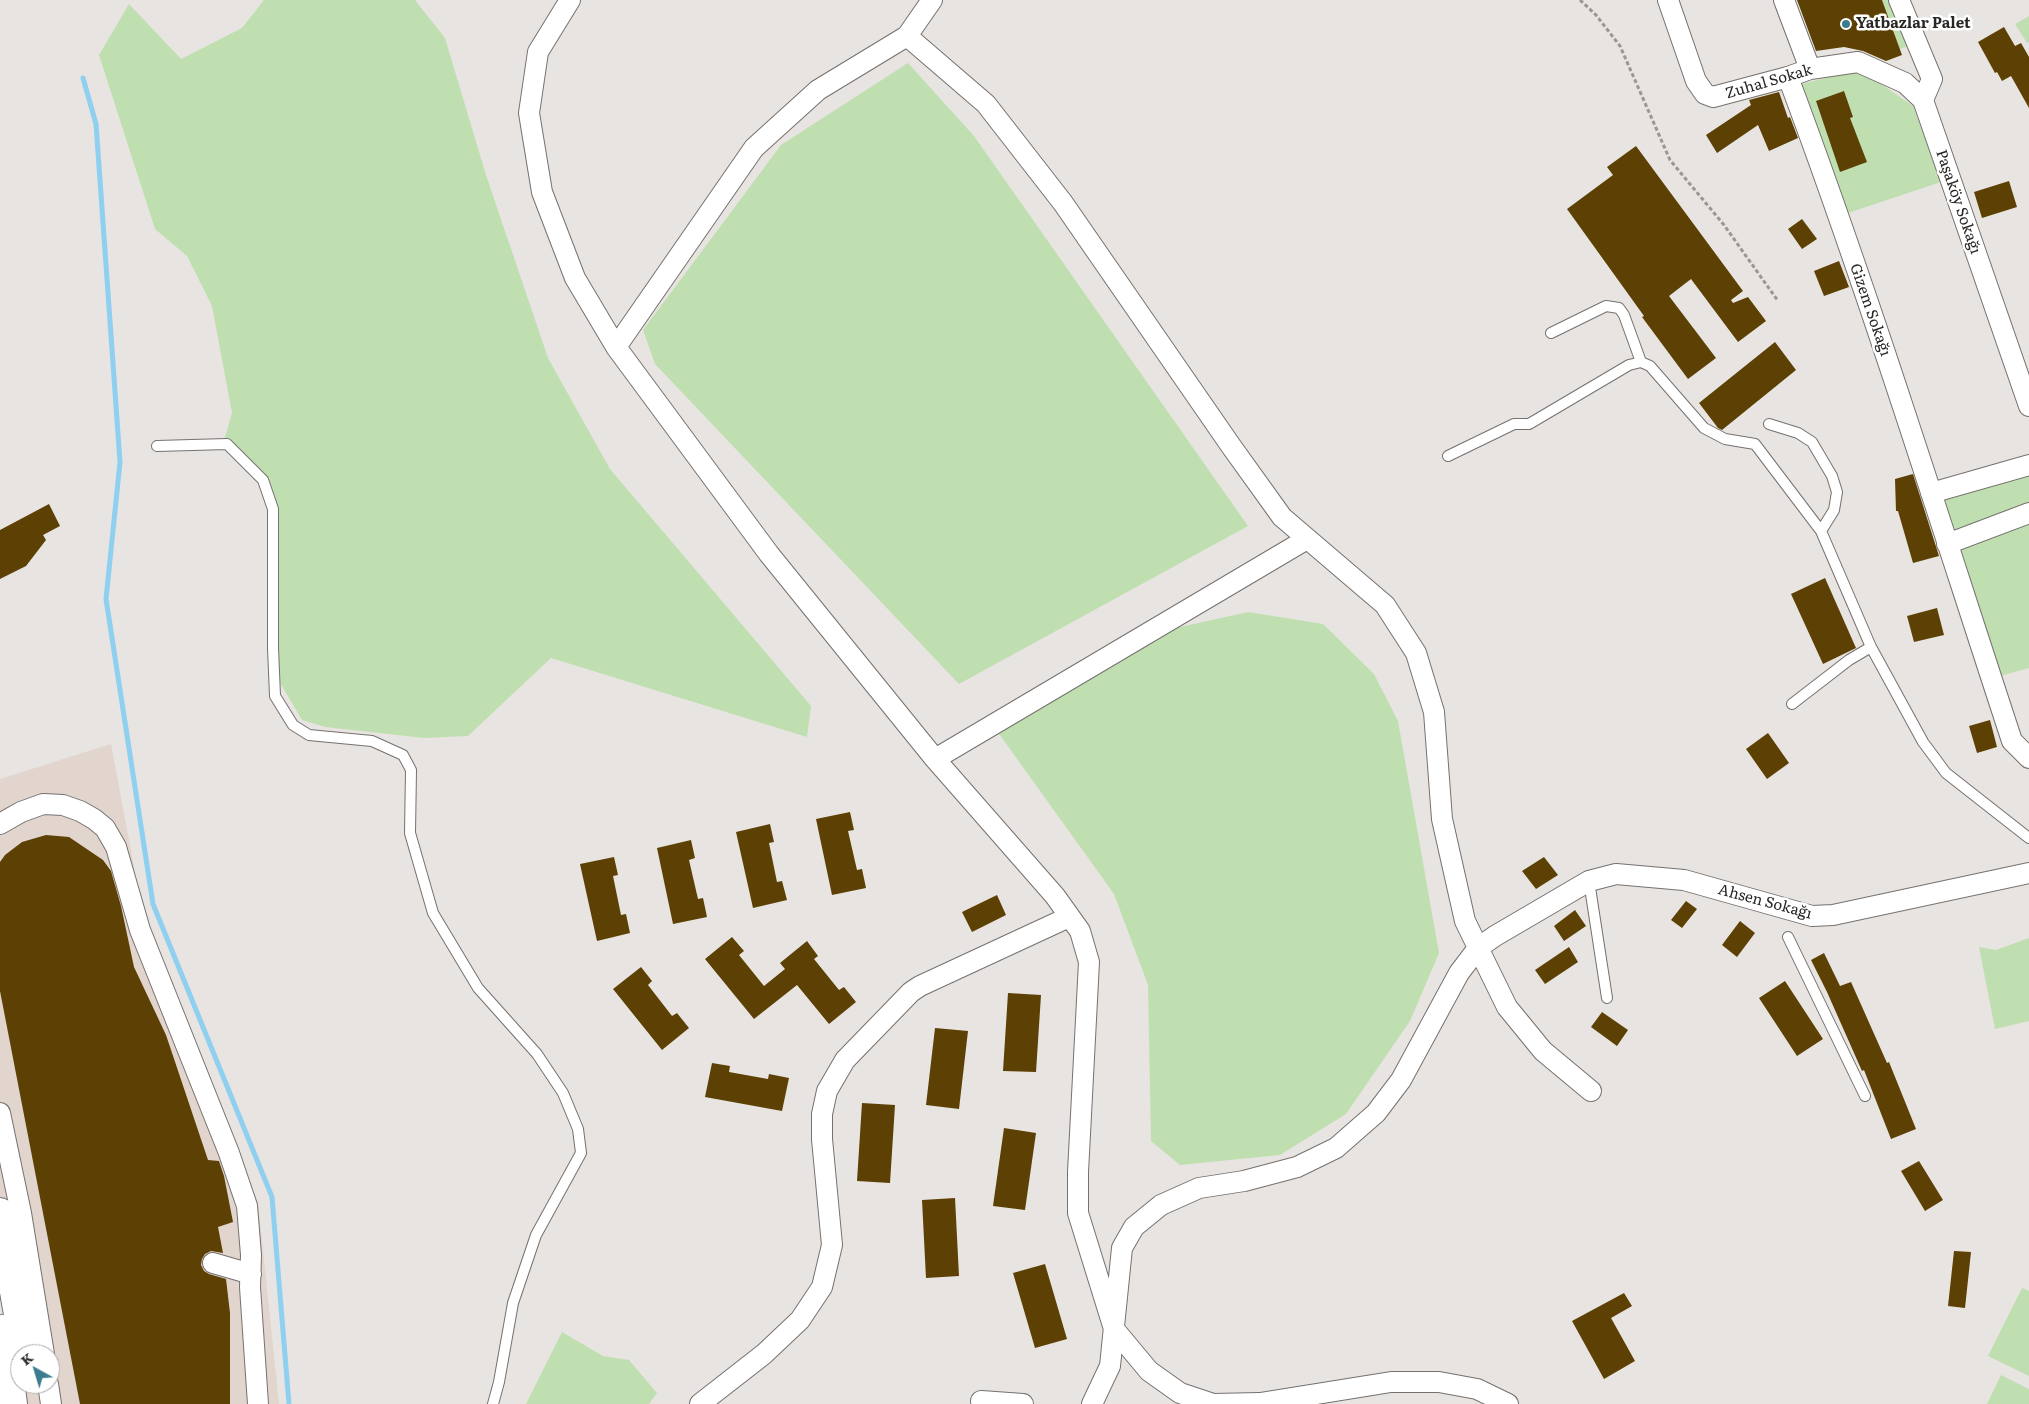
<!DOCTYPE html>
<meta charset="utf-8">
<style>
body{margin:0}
#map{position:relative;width:2029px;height:1404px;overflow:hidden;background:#e8e4e1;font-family:Literata,serif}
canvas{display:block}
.north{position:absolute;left:10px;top:1344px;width:50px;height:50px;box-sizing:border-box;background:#fff;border:1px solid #a9a9a8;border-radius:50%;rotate:321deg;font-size:14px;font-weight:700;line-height:20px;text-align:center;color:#292726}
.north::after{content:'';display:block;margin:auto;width:18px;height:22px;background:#3b7c8f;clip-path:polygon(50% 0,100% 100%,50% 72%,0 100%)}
</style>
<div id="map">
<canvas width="2029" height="1404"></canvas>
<div class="north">K</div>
</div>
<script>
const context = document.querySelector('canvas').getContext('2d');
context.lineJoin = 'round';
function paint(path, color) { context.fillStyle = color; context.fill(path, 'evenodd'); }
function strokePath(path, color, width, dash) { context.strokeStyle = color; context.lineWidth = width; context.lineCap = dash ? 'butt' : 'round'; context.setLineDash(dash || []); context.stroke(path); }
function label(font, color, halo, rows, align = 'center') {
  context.font = font + ' Literata,serif'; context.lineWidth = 5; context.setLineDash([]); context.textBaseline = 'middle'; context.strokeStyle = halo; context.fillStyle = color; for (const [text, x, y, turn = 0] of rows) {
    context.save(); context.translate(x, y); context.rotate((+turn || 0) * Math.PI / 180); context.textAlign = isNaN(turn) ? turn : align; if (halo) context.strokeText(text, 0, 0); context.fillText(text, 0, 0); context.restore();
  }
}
paint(new Path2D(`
 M111 744 140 899 160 957 258 1202 279 1404H26L24 1384H50V1354L0 1251V779Z`), '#e1d5ce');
paint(new Path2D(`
 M264 0H415L445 38 486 175 548 358 610 469 811 706 807 737 551 658 468 736 424 738 325 727 302 720 279 681V586L277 506 266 476 223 444 232 413 212 306 187 256 155 229 99 55 129 4 181 59 242 28Z
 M1882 0H1897L1909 46 1900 49Z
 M2029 16V42L2027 43 2015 24Z
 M908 63 974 136 1248 526 959 684 655 364 643 330 781 145Z
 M1859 69 1913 106 1941 182 1845 214 1798 85Z
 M2029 474V668L2000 676 1942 501Z
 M1248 612 1323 624 1374 674 1398 721 1439 953 1410 1021 1346 1114 1280 1155 1180 1165 1151 1141 1148 985 1114 894 997 731 1162 631Z
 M2029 938V1021L1995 1029 1979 947 1996 950Z
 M2022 1288 2029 1291V1376L1988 1356Z
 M562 1332 603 1356 629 1360 657 1393 649 1404H526Z
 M2001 1375 2029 1389V1404H1987Z`), '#c0dfb1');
strokePath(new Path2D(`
 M83 78 96 124 120 462 106 599 153 904 272 1197 289 1404`), '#8fcff0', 5);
paint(new Path2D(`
 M1797 0H1882L1902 55 1886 61 1863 51 1844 47 1816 51Z
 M2004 27 2015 46 2021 43 2029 57V108L2011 76 2002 81 1997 72 1995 73 1978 42Z
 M1844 91 1853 117 1850 118 1867 162 1840 172 1816 101Z
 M1779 92 1788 118 1790 117 1798 138 1769 151 1758 125 1717 153 1706 135 1751 105 1749 100Z
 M1636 146 1743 291 1731 300 1733 303 1748 297 1766 321 1738 342 1691 279 1669 296 1716 358 1688 379 1642 317 1644 316 1567 209 1613 175 1607 167Z
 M2009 181 2017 207 1982 218 1974 192Z
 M1802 219 1817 239 1802 249 1788 229Z
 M1839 261 1849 287 1824 296 1814 271Z
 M1775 342 1796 370 1722 430 1718 428 1699 403Z
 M1913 474 1939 556 1913 563 1898 511H1896L1895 479Z
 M49 504 60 526 43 535 46 540 26 566 0 579V530Z
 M1825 578 1856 648 1823 664 1791 594Z
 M1937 608 1944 635 1914 642 1907 616Z
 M1990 720 1997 747 1977 753 1969 726Z
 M1768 733 1789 763 1767 779 1746 749Z
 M850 812 854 830 848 831 857 870 862 869 866 888 832 895 816 819Z
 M770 824 774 842 769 843 777 882 782 881 787 900 753 908 736 832Z
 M46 835 69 837 103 860 111 871 121 906 134 967 166 1035 208 1160 219 1161 224 1176 233 1222 218 1227 223 1253 211 1251 205 1254 202 1259 201 1265 204 1271 209 1274 226 1279 230 1313V1404H80L0 991V862L5 855 22 842Z
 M691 840 695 858 689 860 698 899 703 898 707 917 673 924 657 848Z
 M614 857 618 875 613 876 621 915 626 914 630 933 597 941 580 864Z
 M1544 857 1558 875 1536 889 1522 871Z
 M997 895 1006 915 972 932 962 912Z
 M1686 901 1697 909 1682 928 1671 920Z
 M1575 910 1586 926 1564 941 1554 926Z
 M1740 921 1755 933 1737 957 1722 945Z
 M732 937 744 951 739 955 764 986 785 969 780 963 807 941 818 956 814 959 839 990 844 987 856 1002 829 1024 797 985 754 1019 705 959Z
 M1569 947 1578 962 1545 984 1535 970Z
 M1824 953 1840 986 1851 982 1887 1063 1889 1062 1916 1129 1891 1139 1864 1070 1862 1071 1827 992 1811 960Z
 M641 967 652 981 648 985 672 1016 677 1013 689 1028 662 1050 613 989Z
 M1785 981 1823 1039 1797 1056 1759 998Z
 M1008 993 1041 995 1036 1072 1003 1071Z
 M1602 1012 1628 1030 1617 1046 1591 1027Z
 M935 1028 968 1031 959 1109 926 1105Z
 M712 1063 730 1066 729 1072 768 1079 769 1074 789 1078 782 1111 705 1097Z
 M862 1103 895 1105 890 1183 857 1181Z
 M1004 1128 1036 1133 1025 1210 993 1206Z
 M1919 1161 1943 1200 1925 1211 1901 1171Z
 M955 1198 959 1276 926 1278 922 1200Z
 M1954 1251 1971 1252 1965 1308 1948 1306Z
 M1045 1264 1067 1339 1035 1348 1013 1273Z
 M1624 1293 1632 1306 1611 1318 1635 1361 1604 1379 1572 1321Z`), '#5d4003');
const service = new Path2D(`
 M1551 333 1606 306 1619 308 1624 315 1641 362
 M1769 424 1798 433 1812 442 1832 476 1837 492 1834 510 1821 531
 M157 446 227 444 263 480 273 509V648L275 696 293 725 309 735 372 741 403 755 411 770 410 833 433 913 478 988 537 1054 563 1093 578 1129 581 1153 536 1235 513 1303 499 1382 493 1404
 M1448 456 1514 424H1529L1629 365 1641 362 1650 366 1704 428 1725 439 1755 444 1821 531 1871 647 1923 742 1946 773 2029 838
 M1792 704 1849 660 1871 647
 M1589 881 1607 998
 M1788 937 1865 1096`);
const minor = new Path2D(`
 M570 0 538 52 529 113 542 192 575 278 616 347
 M1668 0 1696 81 1705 94 1713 97 1788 77 1810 69 1858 62 1905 83 1923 100
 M1784 0 1810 69
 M1899 0 1932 79 1923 100 2029 406
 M907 36 932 0
 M1788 77C1870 296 1939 519 2012 741L2029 758
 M1931 493 2029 465
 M1947 544 2029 513
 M935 759 1307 539
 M0 824 21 812 43 804 63 805 80 811 94 819 105 828 116 847 140 930 229 1153 247 1206 251 1255 250 1287 258 1404
 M0 1113 21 1213 44 1354
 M213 1263 251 1274
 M48 1384 51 1404
 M981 1401 1023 1404
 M700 1404 764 1354 800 1320 822 1287 832 1245 822 1139V1114L827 1091 845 1060 911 992 920 986 1069 917
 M1092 1404 1110 1366 1122 1248 1134 1227 1161 1205 1199 1188 1244 1181 1297 1167 1336 1148 1376 1113 1401 1080 1459 973 1478 948 1495 936 1589 881 1616 874 1684 880 1812 916 1833 915 2029 873
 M1508 1404 1477 1389 1439 1382H1391L1260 1403 1213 1404 1180 1393 1149 1371 1114 1329 1078 1213V1172L1089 962 1080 931 1055 896 935 759 769 554 616 347 754 148 818 90 907 36 986 104 1063 203 1231 446 1282 517 1385 605 1416 653 1434 712 1442 819 1465 921 1507 1007 1543 1051 1591 1091`);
const motorway = new Path2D(`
 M0 1212 25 1354
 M3 1329 13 1404`);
strokePath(service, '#75716f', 12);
strokePath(minor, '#75716f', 22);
strokePath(motorway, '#75716f', 30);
strokePath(new Path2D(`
 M1580 0 1596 15 1620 46 1670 160 1724 225 1778 301`), '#9a9694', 3, [4, 2.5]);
strokePath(service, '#fff', 10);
strokePath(minor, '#fff', 20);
strokePath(motorway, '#fff', 28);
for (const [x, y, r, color] of [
 [1846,24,5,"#3b7c8f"]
]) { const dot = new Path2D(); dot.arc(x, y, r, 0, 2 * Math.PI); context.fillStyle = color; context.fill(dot); strokePath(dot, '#fff', 2); }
label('bold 15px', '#292726', '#fff', [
 ["Yatbazlar Palet",1856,24]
], 'left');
label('15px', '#292726', '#fff', [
 ["Zuhal Sokak",1769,82,-16],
 ["Paşaköy Sokağı",1958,202,71],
 ["Gizem Sokağı",1870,310,71],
 ["Ahsen Sokağı",1765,902,15]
]);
</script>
